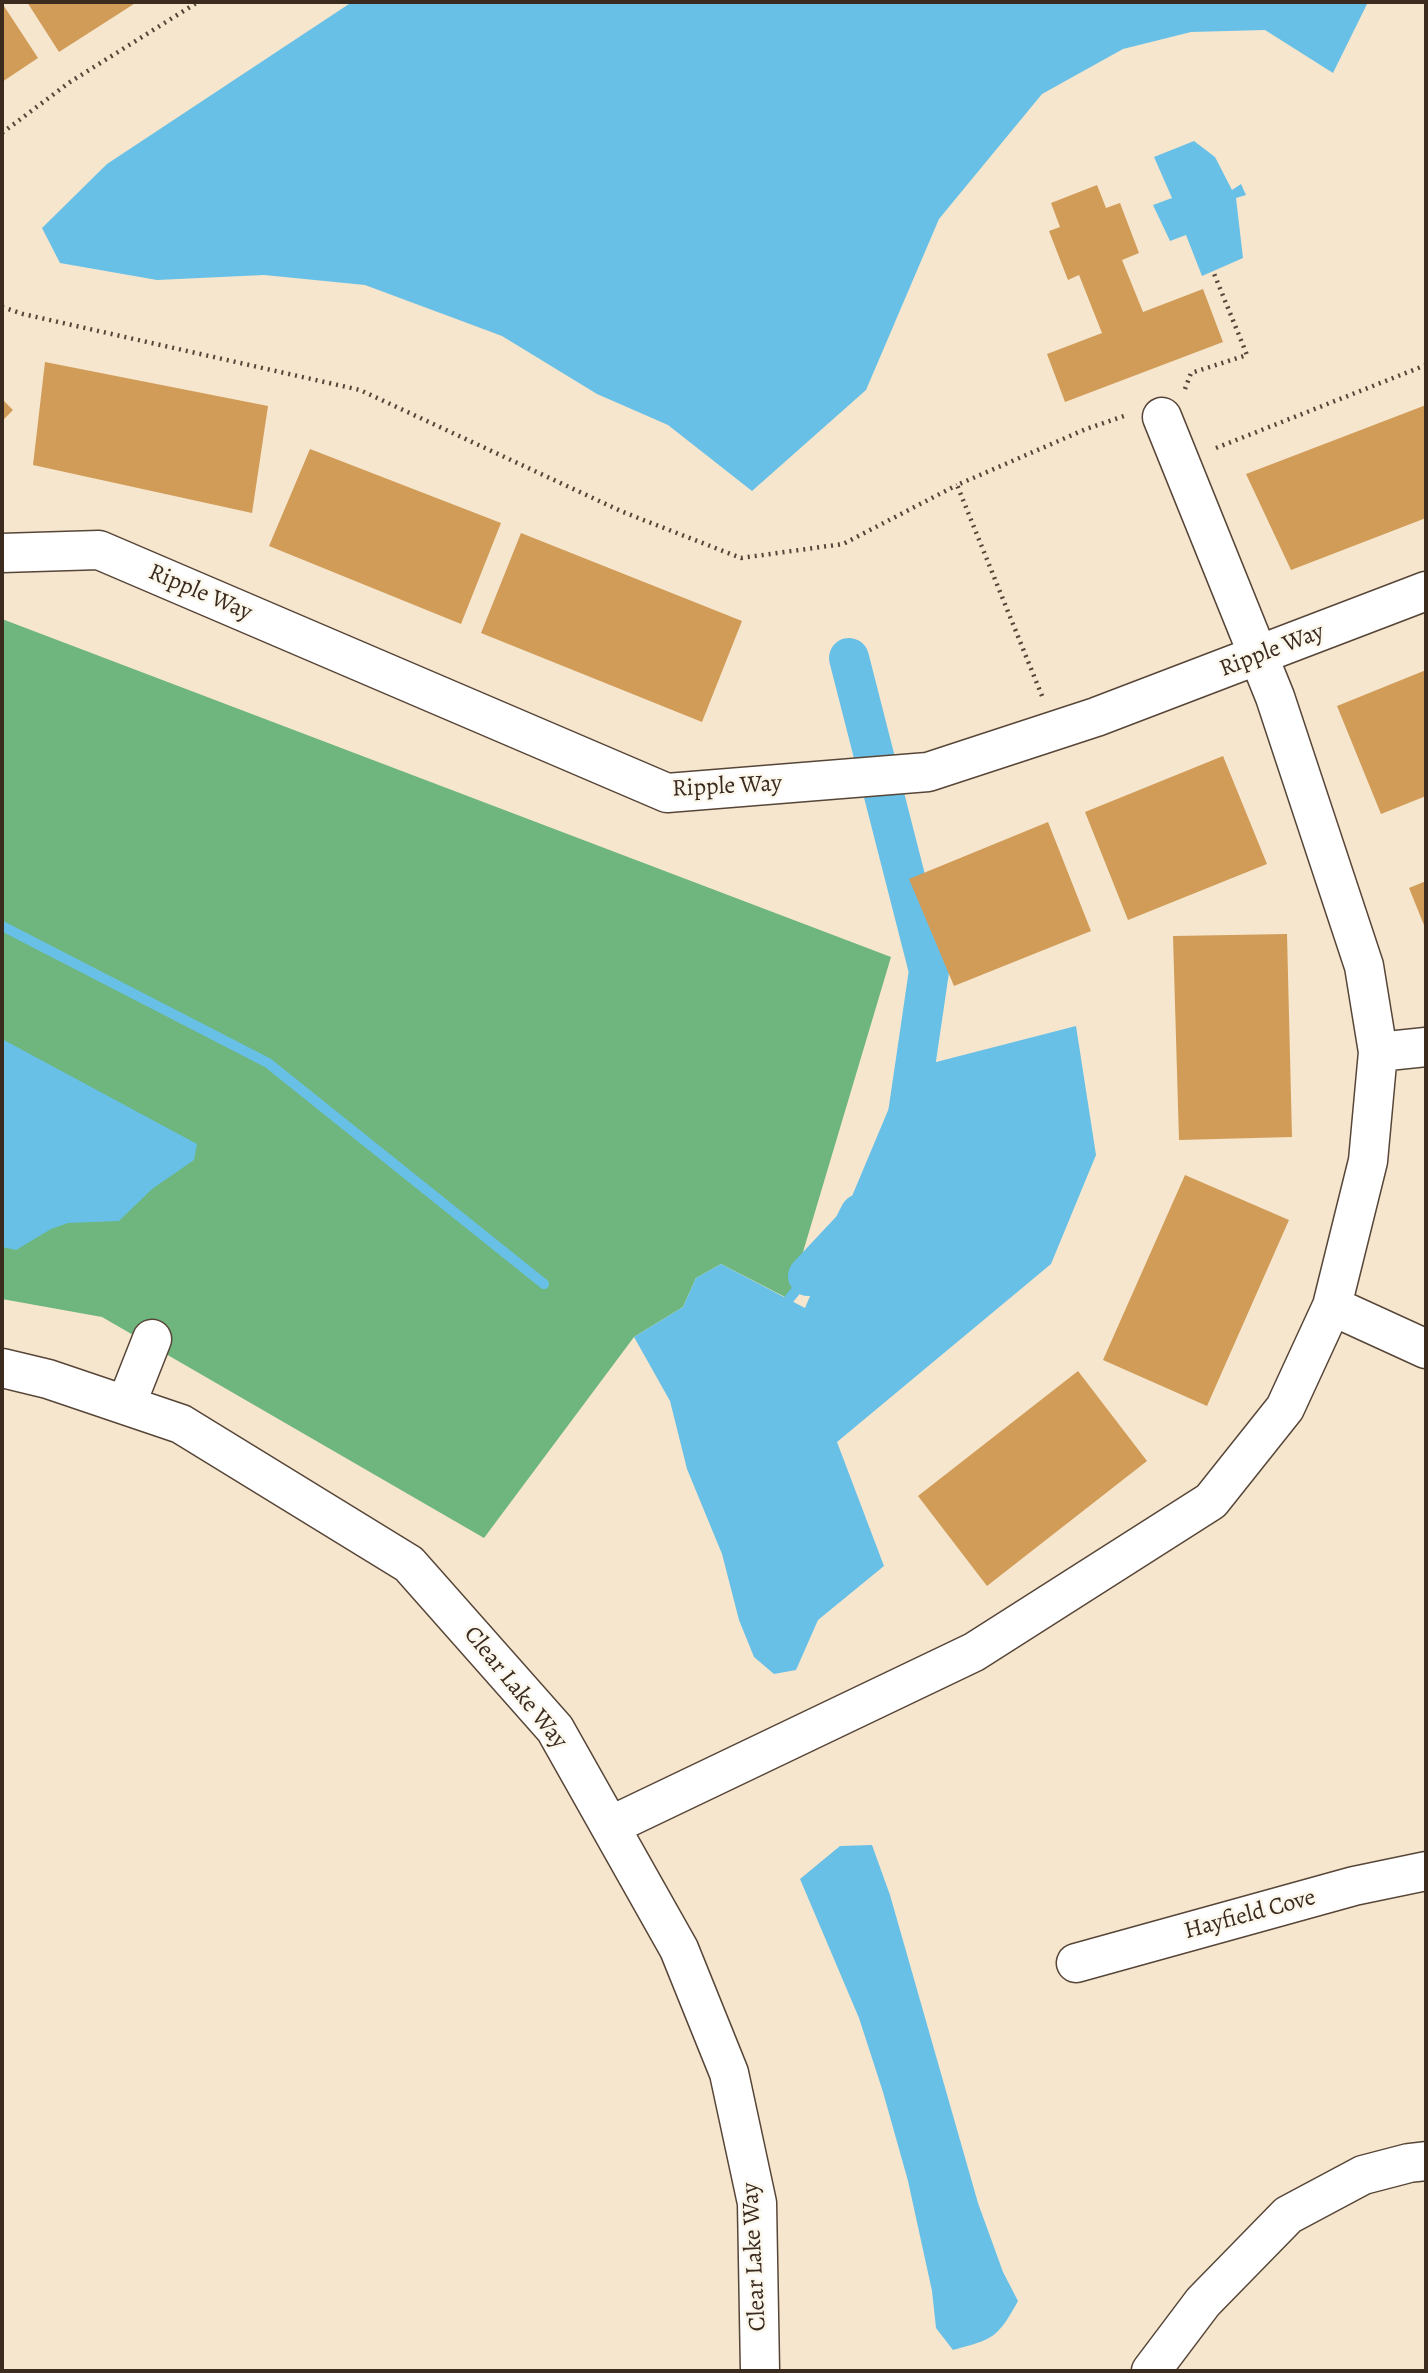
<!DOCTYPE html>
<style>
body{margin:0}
#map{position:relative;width:1428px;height:2373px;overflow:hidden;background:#f6e6ce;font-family:Alegreya,serif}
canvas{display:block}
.frame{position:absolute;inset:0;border:4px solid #3b2a1e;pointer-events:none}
</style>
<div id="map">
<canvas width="1428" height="2373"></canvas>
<div class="frame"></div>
</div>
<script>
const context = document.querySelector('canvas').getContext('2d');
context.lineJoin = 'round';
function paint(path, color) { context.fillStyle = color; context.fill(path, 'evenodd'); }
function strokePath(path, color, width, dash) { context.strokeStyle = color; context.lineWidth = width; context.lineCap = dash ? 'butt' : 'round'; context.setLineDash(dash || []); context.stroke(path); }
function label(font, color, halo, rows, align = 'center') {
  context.font = font + ' Alegreya,serif'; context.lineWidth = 5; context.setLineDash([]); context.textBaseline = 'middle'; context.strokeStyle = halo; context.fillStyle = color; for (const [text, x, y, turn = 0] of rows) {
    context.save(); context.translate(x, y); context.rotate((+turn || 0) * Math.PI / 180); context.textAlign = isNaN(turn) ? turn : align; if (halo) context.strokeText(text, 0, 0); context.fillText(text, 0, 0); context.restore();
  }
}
paint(new Path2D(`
 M2 619 891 957 789 1299 721 1264 696 1278 683 1307 634 1337 484 1538 102 1317 2 1299Z`), '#6eb67d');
paint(new Path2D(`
 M352 2H1368L1333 73 1265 30 1191 32 1123 49 1042 94 939 219 866 390 752 491 668 425 597 394 502 336 365 285 264 275 157 280 60 263 42 228 107 164Z
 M1194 141 1215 157 1232 190 1241 184 1246 195 1236 198 1243 258 1202 276 1186 235 1170 241 1153 205 1172 198 1154 157Z
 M1076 1026 1096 1155 1051 1264 837 1442 884 1566 818 1620 796 1670 774 1674 754 1657 739 1620 722 1554 687 1469 670 1401 634 1337 683 1307 696 1278 721 1264 805 1308 905 1070Z
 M2 1039 197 1144 194 1160 152 1189 119 1221 68 1223 51 1229 16 1250 2 1247Z
 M872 1845 890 1895 978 2203 1003 2272 1018 2301C997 2339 993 2339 953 2350L936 2328 932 2291 908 2181 883 2092 859 2018 800 1879 840 1846Z`), '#69c0e6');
strokePath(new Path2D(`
 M2 926 268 1063 544 1284
 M789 1299 808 1276`), '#69c0e6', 10);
strokePath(new Path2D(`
 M849 658 929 971 907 1121
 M808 1276 853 1228 860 1214`), '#69c0e6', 40);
paint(new Path2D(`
 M27 2H137L59 52Z
 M2 3 38 58 2 82Z
 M1097 185 1106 208 1120 203 1139 253 1122 260 1143 312 1203 289 1223 342 1065 402 1047 354 1102 333 1079 275 1068 280 1049 231 1060 227 1051 203Z
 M45 362 268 406 252 513 33 465Z
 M2 399 13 410 2 421Z
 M1426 405V518L1291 570 1246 474Z
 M310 449 501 523 461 624 269 546Z
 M521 533 742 621 702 722 481 633Z
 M1426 670V796L1381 814 1337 706Z
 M1223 756 1267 864 1128 920 1085 812Z
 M1048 822 1091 931 954 986 909 879Z
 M1426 881V930L1409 888Z
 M1287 934 1292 1137 1179 1140 1173 936Z
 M1185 1175 1289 1220 1207 1406 1103 1360Z
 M1078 1371 1147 1461 987 1586 918 1496Z`), '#d09c58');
const minor = new Path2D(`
 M2 553 99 550 667 793 928 772 1096 717 1426 591
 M1378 1052 1426 1047
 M1332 1306 1426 1349
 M2 1368 48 1379 181 1424 409 1564 555 1729 679 1949 729 2073 757 2203 760 2371
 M126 1405 152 1339
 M610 1826 974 1652 1211 1501 1285 1408 1332 1306 1368 1161 1378 1052 1364 966 1275 697 1162 417
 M1076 1963 1354 1886 1426 1871
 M1151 2371 1203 2302 1288 2215 1363 2175 1409 2163 1426 2161`);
strokePath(minor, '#574638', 41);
strokePath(new Path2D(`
 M2 133 70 82 198 2
 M2 307 23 314 360 390 623 512 741 558 843 544 957 485
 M1185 389 1191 373 1247 355 1213 271
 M1216 448 1426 365
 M1042 696 957 485 1086 429 1124 416`), '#574638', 4.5, [2, 5]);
strokePath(minor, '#fff', 38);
label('24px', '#3b2a1e', '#fbf7ec', [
 ["Ripple Way",200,593,23],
 ["Ripple Way",1272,651,-21],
 ["Ripple Way",727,787,-3],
 ["Clear Lake Way",515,1688,51],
 ["Hayfield Cove",1250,1915,-15],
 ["Clear Lake Way",755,2257,-93]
]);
</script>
